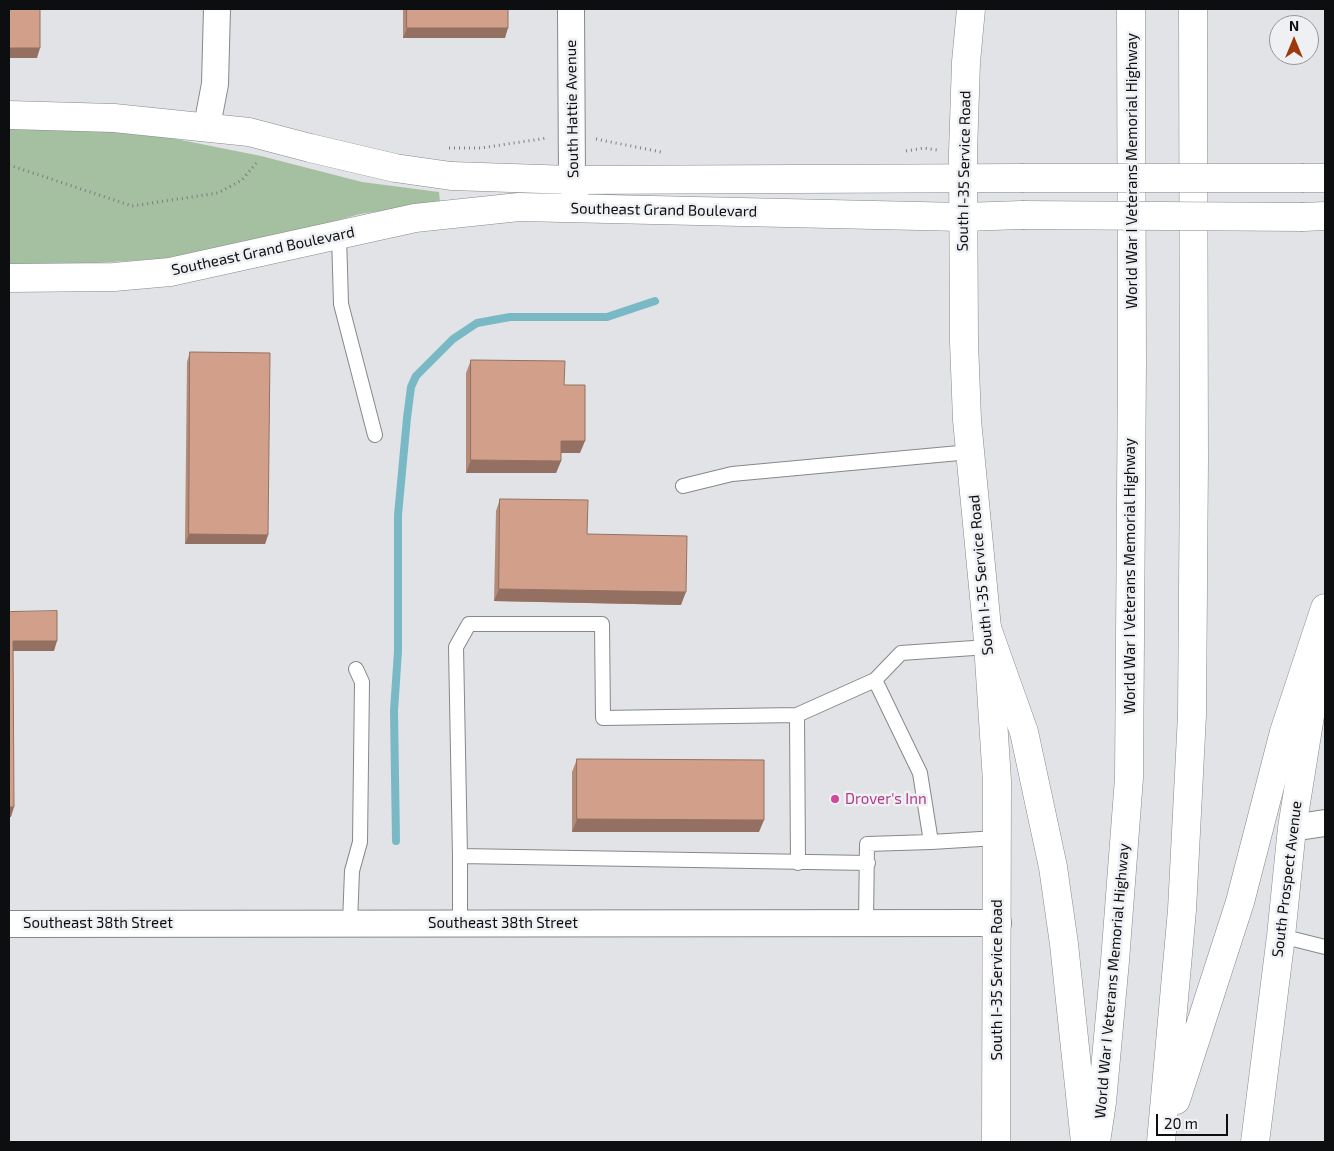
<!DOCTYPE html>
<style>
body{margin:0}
#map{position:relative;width:1334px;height:1151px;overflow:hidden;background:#e1e3e6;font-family:"Exo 2",sans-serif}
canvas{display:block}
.frame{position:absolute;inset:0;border:10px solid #0d0e0f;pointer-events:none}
.north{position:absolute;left:1269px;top:15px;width:50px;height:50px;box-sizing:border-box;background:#eef0f3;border:1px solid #949698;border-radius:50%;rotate:0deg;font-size:14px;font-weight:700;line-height:20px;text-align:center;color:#0d0e0f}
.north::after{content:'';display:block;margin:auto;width:18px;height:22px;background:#9e390e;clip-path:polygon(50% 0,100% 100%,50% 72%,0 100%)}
.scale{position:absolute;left:1156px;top:1114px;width:72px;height:22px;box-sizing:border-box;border:2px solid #0d0e0f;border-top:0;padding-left:6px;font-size:15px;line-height:18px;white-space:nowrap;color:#0d0e0f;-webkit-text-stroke:4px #eef0f3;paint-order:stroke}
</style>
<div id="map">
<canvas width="1334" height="1151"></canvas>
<div class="frame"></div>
<div class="north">N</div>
<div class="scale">20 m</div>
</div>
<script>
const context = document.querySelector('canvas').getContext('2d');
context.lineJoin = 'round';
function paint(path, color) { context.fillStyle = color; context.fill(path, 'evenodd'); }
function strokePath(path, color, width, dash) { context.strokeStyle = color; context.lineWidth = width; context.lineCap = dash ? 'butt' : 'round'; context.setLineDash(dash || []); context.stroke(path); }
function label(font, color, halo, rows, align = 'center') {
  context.font = font + ' "Exo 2",sans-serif'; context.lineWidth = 5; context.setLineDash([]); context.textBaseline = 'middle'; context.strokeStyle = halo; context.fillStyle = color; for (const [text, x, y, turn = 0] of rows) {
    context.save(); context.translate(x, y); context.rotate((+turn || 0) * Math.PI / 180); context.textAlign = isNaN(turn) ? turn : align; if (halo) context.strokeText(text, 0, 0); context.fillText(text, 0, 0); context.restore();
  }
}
paint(new Path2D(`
 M9 126 113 131 171 138 261 156 362 182 439 192 440 202 360 214 321 225 173 258 36 267H9Z`), '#a4c0a0');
strokePath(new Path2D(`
 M396 841 394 711 398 651V515L407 418 411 387 416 376 453 339 477 323 510 317H607L655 301`), '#79b9c6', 8);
const service = new Path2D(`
 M339 235 341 304 375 435
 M683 486 732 474 970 452
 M875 680 901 653 988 647
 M797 715 798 863
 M931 842 997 838
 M350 923 352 871 360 842 362 682 356 669
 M460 923V856
 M866 923 867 844 931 842 920 773 875 680 797 715 603 718 602 624H469L456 647 460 856 868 863
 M1281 936 1325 947`);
const minor = new Path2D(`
 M571 9 572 180 576 200
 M207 126 215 84 217 9
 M1292 828 1325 823
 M9 924 998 923`);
const tertiary = new Path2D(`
 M9 115 114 118 249 132 310 148 395 168 451 176 572 180 1021 178
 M1304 178H1325
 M1303 217 1325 216
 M9 278 114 277 170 272 415 218 519 207 963 217 1022 215`);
const secondary = new Path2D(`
 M971 9 966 62 963 153 964 342 967 420 987 628 997 781 996 1142
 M1255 1142 1281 936 1292 828 1322 641`);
const motorway = new Path2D(`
 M987 628 1024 732 1053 867 1064 944 1085 1142
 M1176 1100 1240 902 1284 732 1325 608
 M1096 1142 1102 1102 1115 961 1129 778 1132 361 1131 9
 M1161 1142 1182 910 1192 715 1194 460 1193 9`);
strokePath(service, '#86888b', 16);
strokePath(minor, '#86888b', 28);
strokePath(tertiary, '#86888b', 29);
strokePath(secondary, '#86888b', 29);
strokePath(motorway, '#86888b', 29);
strokePath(new Path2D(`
 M596 139 661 152
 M449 148H481L547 138
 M906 151 924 148 937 150
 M9 165 132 206 218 193 242 180 258 161`), '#7b7d7f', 3, [1, 4]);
strokePath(service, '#fff', 14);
strokePath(minor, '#fff', 26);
strokePath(tertiary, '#fff', 28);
strokePath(secondary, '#fff', 28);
strokePath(motorway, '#fff', 28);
const tertiaryBridge = new Path2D(`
 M1021 178H1304
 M1022 215 1303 217`);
strokePath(tertiaryBridge, '#86888b', 29, []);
strokePath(tertiaryBridge, '#fff', 28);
paint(new Path2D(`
 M403 9H508L505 38H403Z
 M190 352 268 535 265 544H185L187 362Z
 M471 360 564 385 580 453H561V461L556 473H466V373Z
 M500 499 587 534 681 605 494 601 496 511Z
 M577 759 759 832H572V772Z`), '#b58a77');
paint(new Path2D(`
 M407 28H508L505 38H403Z
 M9 48H40L37 58H9Z
 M561 441H585L580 453H556Z
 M471 460 561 461 556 473H466Z
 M189 534 268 535 265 544H185Z
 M499 589 686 592 681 605 494 601Z
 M13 641H57L54 651H10Z
 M9 807H14L11 817H9Z
 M577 819 764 820 759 832H572Z`), '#937061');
const building = new Path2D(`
 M9 9H40V48H9Z
 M407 9H508V28H407Z
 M190 352 270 353 268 535 189 534Z
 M471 360 565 361 564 385H585V441H561V461L471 460Z
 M500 499 588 500 587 534 687 536 686 592 499 589Z
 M57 611V641H13L14 807H9V612Z
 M577 759 764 760V820L577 819Z`);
paint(building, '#d2a08a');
strokePath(building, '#937061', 1);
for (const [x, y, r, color] of [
 [835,799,5,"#d1479c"]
]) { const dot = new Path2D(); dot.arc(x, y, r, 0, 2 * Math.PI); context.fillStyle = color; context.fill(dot); strokePath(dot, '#eef0f3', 2); }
label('15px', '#0d0e0f', '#eef0f3', [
 ["South Hattie Avenue",572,109,-91],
 ["South I-35 Service Road",964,171,-89],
 ["World War I Veterans Memorial Highway",1132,171,-90],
 ["Southeast Grand Boulevard",664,210,1],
 ["Southeast Grand Boulevard",263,251,-12],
 ["South I-35 Service Road",981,575,-95],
 ["World War I Veterans Memorial Highway",1130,576,-90],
 ["South Prospect Avenue",1287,879,-83],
 ["Southeast 38th Street",98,923],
 ["Southeast 38th Street",503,923],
 ["South I-35 Service Road",997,980,-90],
 ["World War I Veterans Memorial Highway",1112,981,-85]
]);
label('15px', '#b23c85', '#eef0f3', [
 ["Drover's Inn",845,799]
], 'left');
</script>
